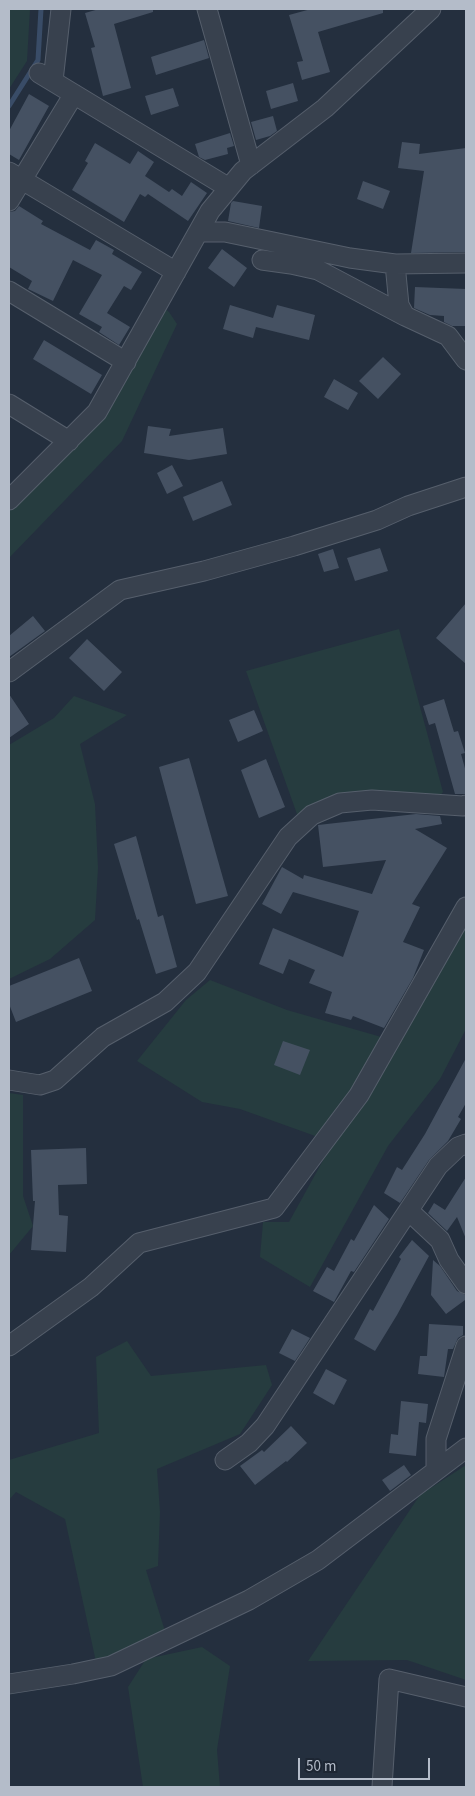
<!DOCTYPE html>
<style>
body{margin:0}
#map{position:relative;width:475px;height:1796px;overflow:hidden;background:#242f3e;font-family:"Source Sans 3",sans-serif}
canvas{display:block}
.frame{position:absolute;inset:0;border:10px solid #b4bcc9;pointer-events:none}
.scale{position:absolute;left:298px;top:1758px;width:132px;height:22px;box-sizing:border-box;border:2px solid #b4bcc9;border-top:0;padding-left:6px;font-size:15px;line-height:18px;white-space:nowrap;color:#b4bcc9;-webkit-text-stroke:4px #1d2633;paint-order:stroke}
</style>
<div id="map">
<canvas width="475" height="1796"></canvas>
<div class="frame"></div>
<div class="scale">50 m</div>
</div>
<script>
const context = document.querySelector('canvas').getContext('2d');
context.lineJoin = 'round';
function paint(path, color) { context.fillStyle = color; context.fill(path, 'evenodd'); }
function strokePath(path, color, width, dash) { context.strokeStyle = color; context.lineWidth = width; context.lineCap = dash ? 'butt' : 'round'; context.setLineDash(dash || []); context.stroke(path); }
paint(new Path2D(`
 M9 9H30L27 61 9 89Z
 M159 303 169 312 177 324 122 441 9 558V503L97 412Z
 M399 629 443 792 438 798 298 817 246 671Z
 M74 696 127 715 80 744 95 804 98 868 95 920 50 959 9 979V745L54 718Z
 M466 909V1029L440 1079 388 1146 310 1287 260 1257 263 1222H289L326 1155 378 1079Z
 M210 980 287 1010 385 1038 358 1085 318 1137 240 1109 202 1102 137 1061 186 1000Z
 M9 1093 23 1095V1196L33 1226 9 1255Z
 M127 1341 151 1376 266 1365 272 1385 240 1434 157 1469 160 1512 158 1566 146 1570 165 1631 96 1662 65 1519 16 1492 9 1500V1460L99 1433 96 1357Z
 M466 1465V1680L407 1660 308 1661 420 1495Z
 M202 1647 230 1666 217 1750 220 1787H143L128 1687 146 1659Z`), '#263c3f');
strokePath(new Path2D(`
 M9 106 38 60 41 9`), '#394c67', 5);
paint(new Path2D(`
 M99 9H153V12L114 24 131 88 103 96 91 48 95 47 85 13Z
 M311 9H383V13L318 32 330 72 302 80 297 62 303 61 289 15Z
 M204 40 209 58 156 75 151 57Z
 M293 83 298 101 271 109 266 91Z
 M173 88 179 106 151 115 145 96Z
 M29 94 49 106 19 160 9 154V131Z
 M273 116 277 131 270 136 256 140 251 122Z
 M230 133 234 146 227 148 228 154 205 160 199 157 195 144Z
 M402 142 420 144 419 154 466 148V252L411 253 424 171 398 168Z
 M95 143 130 164 138 151 154 162 145 176 169 192 172 189 182 196 191 182 207 193 188 221 148 194 145 197 140 194 124 222 72 190 88 163 85 161Z
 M363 181 390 191 383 209 357 199Z
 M233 201 262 206 259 228 228 221 231 203Z
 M19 206 43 221 41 224 90 250 96 240 114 250 112 254 142 272 131 290 124 286 107 313 130 327 119 345 99 332 102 327 79 314 102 275 73 260 53 301 28 289 32 281 9 267V212L15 211Z
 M222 249 247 268 234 287 208 268Z
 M415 287 466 289V326H452L444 322V316L430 315 414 308Z
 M230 305 273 318 277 305 315 315 309 340 256 327 253 338 223 329Z
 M44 340 102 375 91 394 33 359Z
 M383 357 401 374 378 399 359 381Z
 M334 379 358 393 348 410 324 397Z
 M148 426 171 429 169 436 223 428 227 454 189 460 144 453Z
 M172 465 183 486 167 494 157 473Z
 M222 481 232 505 193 521 183 497Z
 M380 548 388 571 355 581 347 558Z
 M333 549 339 568 324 572 318 554Z
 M466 603V664L436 638Z
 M33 616 45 631 9 657V636Z
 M87 639 122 672 104 691 69 658Z
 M9 694 29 724 9 738Z
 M444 699 454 732 458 731 465 753 461 754 466 772V794H455L435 723 429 725 423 706Z
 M254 710 263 731 238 742 229 720Z
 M189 758 228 896 196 904 159 767Z
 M266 759 285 807 259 818 241 770Z
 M416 814 440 816 442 824 415 829 447 848 412 904 420 907 403 942 424 950 413 978 384 1028 353 1016 351 1020 325 1013 332 992 309 983 315 970 289 959 283 974 259 964 273 928 343 957 359 911 293 892 281 914 262 904 282 867 303 879 304 875 372 894 386 860 323 867 318 825Z
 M136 836 158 917 163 915 177 967 156 974 139 919 137 920 114 844Z
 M79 958 92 991 16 1022 9 1004V986Z
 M283 1041 310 1050 300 1075 274 1065Z
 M466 1058V1103L458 1117 461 1119 448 1141 429 1160 400 1203 384 1193 397 1167 402 1170 425 1134Z
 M86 1148 87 1184 58 1185 59 1215 68 1216 66 1252 31 1250 35 1201H33L31 1150Z
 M466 1177V1239L457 1217 447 1231 428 1213 434 1203 445 1210Z
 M374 1205 389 1219 354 1272 351 1271 334 1302 313 1291 327 1267 334 1271 351 1239 354 1241Z
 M412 1240 429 1256 397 1315 375 1351 354 1339 370 1309 373 1311 401 1259 399 1257Z
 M433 1260 440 1266 457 1291 466 1295 465 1300 446 1314 431 1295Z
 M429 1324 463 1326V1335L458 1338 453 1349H448L444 1377 418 1374 420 1356H427Z
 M292 1329 310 1338 295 1361 279 1353Z
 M326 1369 347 1380 334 1405 313 1393Z
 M401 1401 428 1404 426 1423 419 1422 416 1456 389 1453 391 1434 398 1435Z
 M291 1426 307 1443 287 1462 286 1461 255 1485 240 1466 262 1450 264 1452Z
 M404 1465 411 1475 390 1491 382 1480Z`), '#455162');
const street = new Path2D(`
 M207 9 251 165
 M39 73 229 188
 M53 81 61 9
 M9 172 176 272
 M9 201 74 94
 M199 232H225L350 258 395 264 466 263
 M262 260 291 264 318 270 405 316
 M395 264 399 305 405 316 448 336 466 360
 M9 291 126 362
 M9 404 69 441
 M9 500 97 412 210 211 243 171 325 108 431 9
 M9 672 120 590 204 571 294 546 377 520 408 506 466 487
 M9 1080 40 1085 55 1080 103 1037 165 1002 197 972 288 837 312 815 340 803 372 800 463 806 466 805
 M409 1211 440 1240 449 1260 466 1284
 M9 1346 91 1287 139 1243 274 1208 359 1095 466 907
 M225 1460 249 1443 265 1426 438 1166 458 1147 466 1144
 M436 1470V1439L466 1346
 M9 1684 73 1674 111 1666 249 1600 318 1560 466 1448
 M382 1787 389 1679 466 1697`);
strokePath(street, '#565f6c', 21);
strokePath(street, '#38414e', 19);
</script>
